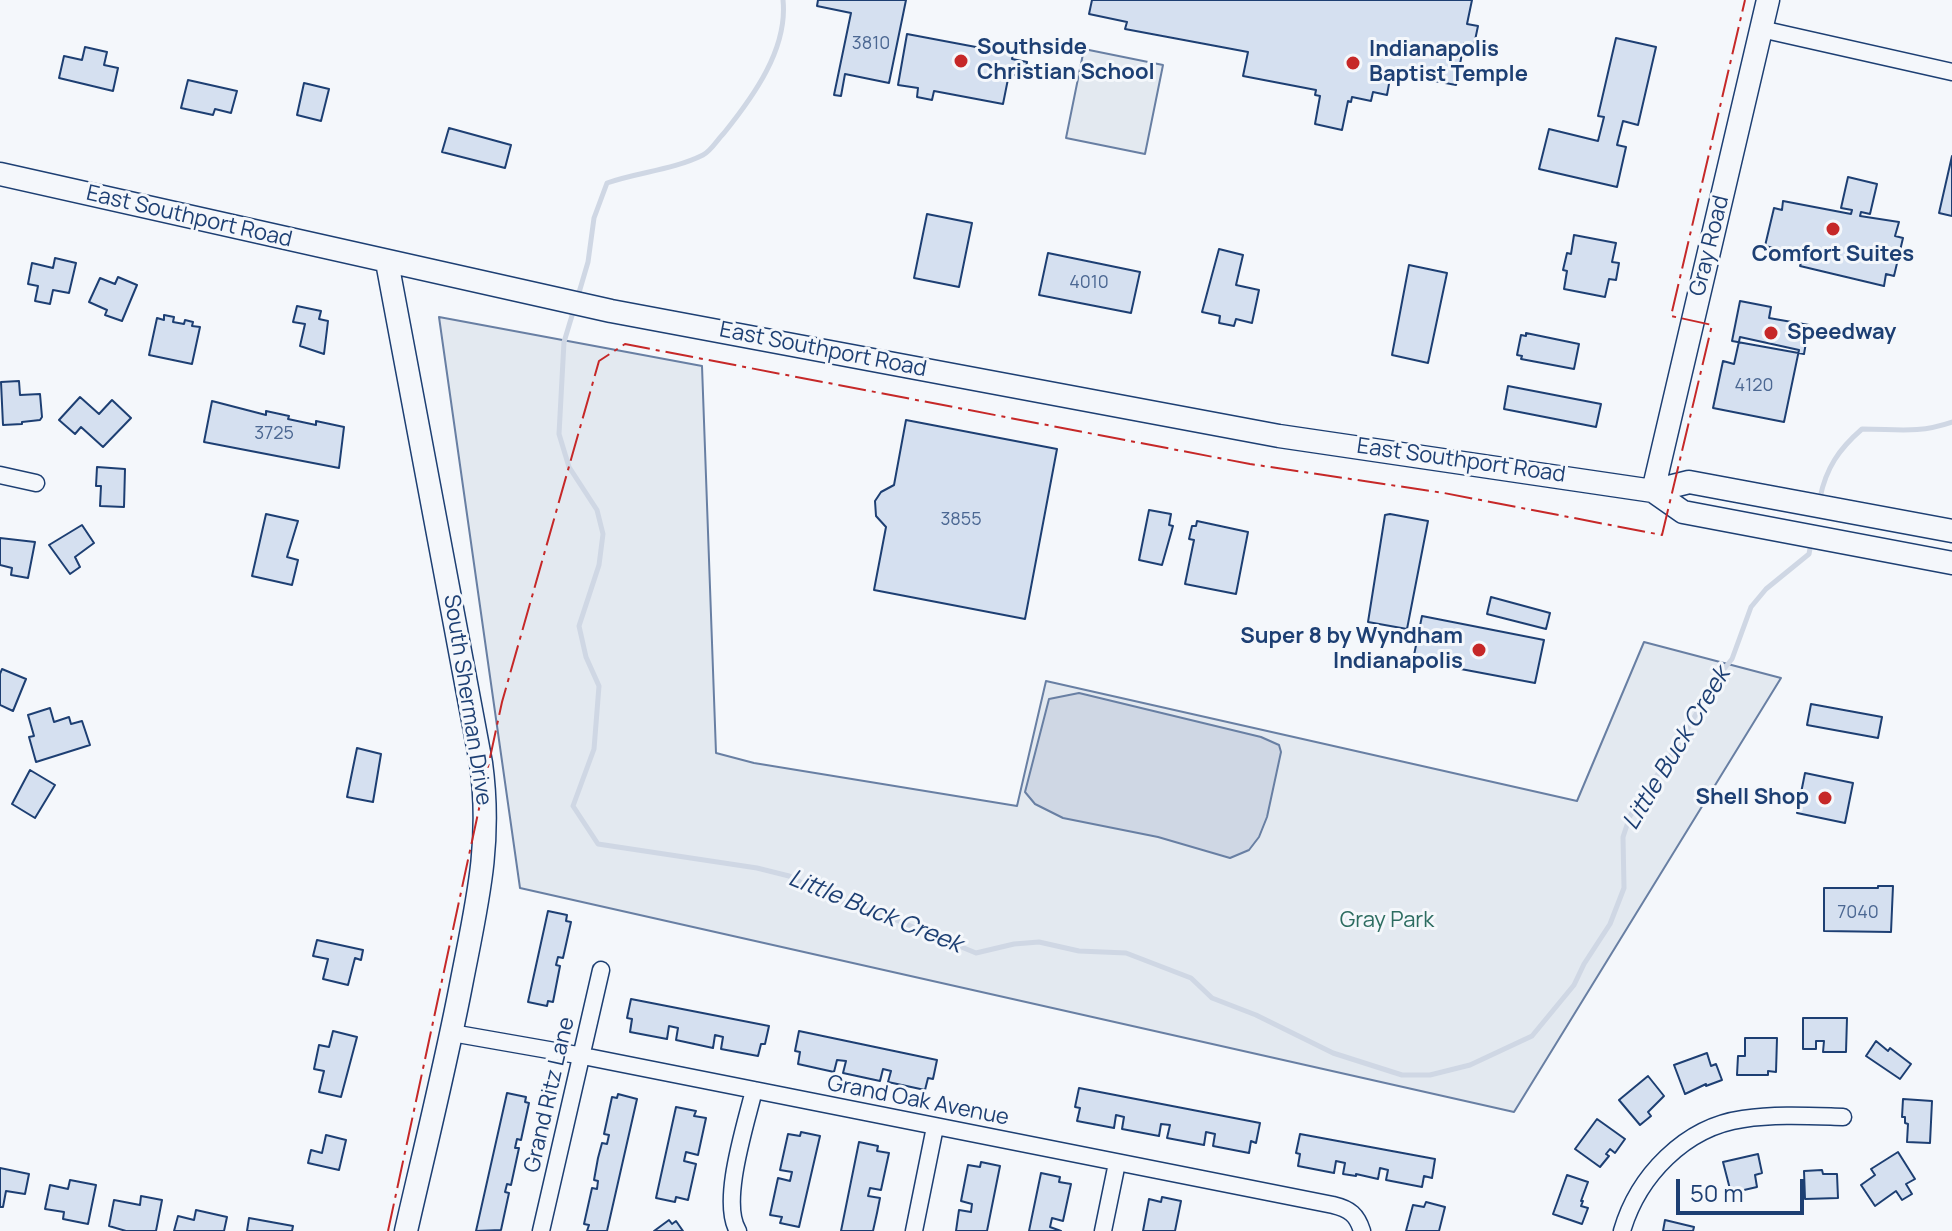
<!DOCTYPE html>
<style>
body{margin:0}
#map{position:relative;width:1952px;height:1231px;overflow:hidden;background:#f4f7fb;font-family:Manrope,sans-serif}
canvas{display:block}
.scale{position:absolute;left:1676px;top:1179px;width:128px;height:36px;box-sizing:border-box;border:4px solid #1d3f73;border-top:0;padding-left:10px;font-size:24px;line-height:28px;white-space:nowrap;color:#1d3f73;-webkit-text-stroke:6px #f4f7fb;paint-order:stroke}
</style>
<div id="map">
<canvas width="1952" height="1231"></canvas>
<div class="scale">50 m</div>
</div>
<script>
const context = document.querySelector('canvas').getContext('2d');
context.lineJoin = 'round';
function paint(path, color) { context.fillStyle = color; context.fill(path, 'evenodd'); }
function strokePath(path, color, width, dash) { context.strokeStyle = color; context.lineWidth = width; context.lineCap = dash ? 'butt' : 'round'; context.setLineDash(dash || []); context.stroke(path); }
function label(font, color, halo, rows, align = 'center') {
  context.font = font + ' Manrope,sans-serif'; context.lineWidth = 6; context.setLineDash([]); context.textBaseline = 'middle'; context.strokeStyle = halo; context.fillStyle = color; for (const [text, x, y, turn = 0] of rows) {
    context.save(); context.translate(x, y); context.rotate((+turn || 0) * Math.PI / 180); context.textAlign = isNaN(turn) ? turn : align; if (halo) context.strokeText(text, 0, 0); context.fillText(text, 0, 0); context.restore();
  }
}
const green = new Path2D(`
 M1084 49 1163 65 1145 154 1066 138Z
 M439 317 702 366 716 753 754 763 1017 806 1046 681 1577 801 1644 642 1781 678 1514 1112 520 888Z`);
paint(green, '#e3e9f0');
strokePath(green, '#687fa3', 2);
const water = new Path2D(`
 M1079 693 1261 737 1279 745 1281 752 1267 817 1259 837 1249 850 1230 858 1158 837 1063 818 1035 804 1025 792 1049 699Z`);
paint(water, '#cfd7e4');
strokePath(water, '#687fa3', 2);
strokePath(new Path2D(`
 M578 296 588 262 594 218 607 183C638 172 673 170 703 155 711 151 717 140 724 133 753 97 788 49 783 0
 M574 309 564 342 559 434 569 467 597 510 603 534 599 565 579 626 586 657 599 686 594 749 573 806 598 844 757 868 789 876 830 898 889 917 976 953 1014 944 1039 942 1079 951 1126 953 1191 978 1212 998 1256 1015 1333 1053 1402 1075H1430L1470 1065 1532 1036 1574 985 1584 964 1610 924 1624 888 1623 837 1630 816 1684 735 1716 679 1732 659 1751 607 1766 589 1809 554 1811 543
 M1820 498C1826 468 1839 449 1862 429 1897 429 1917 434 1952 422`), '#cfd7e4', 5);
const building = new Path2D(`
 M818 0H906L889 83 845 74 841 96 834 95 851 13 817 6Z
 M1092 0H1472L1467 24 1478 26 1474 45 1464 43 1456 85 1391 73 1387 95 1373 92 1371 101 1352 97 1351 102 1348 101 1342 130 1315 124 1320 96 1315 95 1316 90 1243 76 1248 52 1125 29 1127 22 1089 14Z
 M907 34 1013 54 1012 59 1027 62 1024 77 1009 74 1003 104 934 91 932 100 917 97 918 88 898 85Z
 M1616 38 1656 47 1638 125 1623 121 1617 145 1626 147 1617 187 1539 169 1549 129 1598 141 1604 117 1598 116Z
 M85 47 107 52 104 65 118 68 113 91 59 78 64 56 82 60Z
 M188 80 237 91 231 113 215 109 213 115 181 108Z
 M304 83 329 89 321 121 297 115Z
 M449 128 511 145 505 168 442 152Z
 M1952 156V216L1939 213Z
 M1848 177 1877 184 1870 214 1861 212 1860 216 1899 222 1895 236 1903 238 1894 276 1886 274 1884 286 1800 266 1801 263 1772 256 1774 248 1765 246 1774 208 1782 210 1783 201 1851 214 1852 210 1841 208Z
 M927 214 972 223 959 287 914 278Z
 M1574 235 1616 243 1612 262 1619 263 1616 280 1609 279 1605 297 1564 289 1567 271 1563 270 1567 253 1571 254Z
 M1219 249 1243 255 1236 285 1259 290 1252 323 1236 319 1234 326 1219 323 1220 316 1202 312Z
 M1048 253 1140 272 1131 313 1039 295Z
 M55 258 76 263 69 293 53 290 50 304 35 301 38 286 28 284 32 263 53 268Z
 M1409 265 1447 273 1428 363 1392 355Z
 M118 277 137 285 122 321 105 315 107 310 89 302 100 278 115 284Z
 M1740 301 1771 307 1769 318 1809 325 1804 354 1732 341Z
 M297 306 321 311 319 319 328 321 324 354 300 346 305 324 293 322Z
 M164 315 174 317 173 322 184 324 185 320 193 322 192 326 200 327 192 364 149 355 157 318 164 320Z
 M1526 333 1579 344 1574 369 1521 359 1522 356 1517 355 1521 335 1526 336Z
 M1740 337 1799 350 1784 422 1713 408 1723 361 1734 364Z
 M19 381 20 395 40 394 42 417 40 420 22 422V424L3 425 1 382Z
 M1508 386 1601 404 1596 427 1504 409Z
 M80 397 99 414 112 400 131 418 103 447 81 427 75 434 59 420Z
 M212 401 266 415V411L289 416 288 419 316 425V421L344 427 339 468 204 442Z
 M906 420 1057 449 1025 619 874 590 886 527 876 516 875 501 881 492 894 485Z
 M97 467 125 469 124 507 100 506 101 486H96Z
 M1149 510 1171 514 1169 525 1173 526 1162 565 1139 560Z
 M266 514 298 521 287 557 298 560 292 585 252 576Z
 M1390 514 1428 521 1407 629 1368 622 1385 515Z
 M1197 521 1248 532 1236 594 1185 584 1194 540 1189 539 1192 526H1196Z
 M82 525 94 543 75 557 80 567 70 574 49 545Z
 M0 538 35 542 28 578 11 575 12 568 0 565Z
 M1491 597 1550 613 1546 629 1487 614Z
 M1422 616 1544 640 1535 683 1413 660Z
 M2 669 26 679 13 711 0 705V674Z
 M1811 704 1882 717 1878 738 1807 725Z
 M50 708 54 722 69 717 71 724 82 721 90 745 36 762 29 737 34 736 28 715Z
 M357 748 381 754 373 802 347 797Z
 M30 770 55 785 35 818 12 804Z
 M1805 773 1853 783 1845 823 1797 813Z
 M1878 886H1893L1891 932 1824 931V888H1878Z
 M548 911 567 915 566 921 571 922 563 958 558 957 556 965 560 966 553 1002 548 1001 547 1006 528 1002Z
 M317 940 363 950 361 960 355 958 348 985 323 979 328 959 313 956Z
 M631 999 769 1026 765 1044H761L758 1056 721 1049 723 1037 715 1035 713 1048 676 1040 678 1028 669 1026 667 1039 630 1032 632 1019 627 1018Z
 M1803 1018H1847L1846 1052H1823L1824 1041H1816V1049H1803Z
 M333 1031 357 1037 341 1097 319 1092 324 1071 314 1069 319 1045 329 1047Z
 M799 1031 937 1060 933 1079 928 1078 925 1090 888 1082 891 1071 883 1069 880 1081 843 1073 846 1061 837 1060 834 1072 798 1064 800 1052 795 1051Z
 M1745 1038H1777L1776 1072 1768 1071V1075H1737L1738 1056H1745Z
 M1876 1041 1888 1051 1890 1048 1911 1064 1900 1079 1866 1056Z
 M1707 1053 1711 1066 1716 1064 1722 1080 1706 1086V1084L1685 1094 1674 1065Z
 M1648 1076 1664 1096 1648 1112 1651 1116 1640 1125 1619 1100Z
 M1079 1088 1260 1123 1256 1143 1251 1141 1249 1153 1213 1146 1215 1134 1206 1132 1204 1145 1167 1138 1170 1125 1161 1124 1159 1136 1122 1129 1124 1117 1116 1115 1114 1128 1077 1121 1080 1108 1075 1107Z
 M507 1093 526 1097 525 1102 529 1103 521 1140 517 1139 515 1148H519L511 1185 507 1184 505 1192 509 1193 501 1230 476 1231Z
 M618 1094 637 1099 607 1231H587L589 1225 584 1224 592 1188 597 1189 598 1181 594 1180 598 1158 602 1143 607 1144 609 1135 604 1134 612 1097 617 1098Z
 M1903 1099 1932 1101 1930 1143 1907 1142 1908 1124 1905 1123V1117H1902Z
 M676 1107 696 1111 694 1116 706 1118 698 1155 686 1152 684 1161 696 1164 688 1200 676 1197 675 1202 656 1198Z
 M1597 1119 1625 1139 1615 1153 1610 1149 1606 1154 1609 1156 1600 1167 1575 1149Z
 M801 1132 820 1136 799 1227 780 1223 782 1217 770 1215 778 1178 790 1181 792 1172 780 1170 788 1134 800 1136Z
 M1300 1134 1435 1159 1432 1178 1424 1176 1422 1187 1386 1180 1388 1170 1380 1168 1378 1179 1356 1174V1176L1343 1174 1345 1163 1336 1161 1334 1173 1298 1166 1300 1154 1296 1153Z
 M326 1135 346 1140 339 1170 308 1163 311 1150 322 1153Z
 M859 1142 878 1146 877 1151 889 1153 881 1190 870 1188 868 1196 880 1198 877 1213 873 1231H841Z
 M1898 1152 1915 1179 1906 1184 1912 1194 1902 1200 1896 1191 1875 1206 1861 1185 1875 1175 1871 1169Z
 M1758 1154 1762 1173 1755 1175 1757 1187 1731 1193 1723 1162Z
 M981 1162 1000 1166 987 1231H956L959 1210 971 1212 972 1204 961 1201 968 1165 980 1167Z
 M0 1168 29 1174 25 1194 6 1191 3 1207H0Z
 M1822 1170 1823 1174H1837L1838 1198 1805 1199 1804 1171Z
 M1041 1173 1060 1177 1059 1182 1071 1184 1063 1221 1052 1218 1050 1227 1061 1231H1029Z
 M1567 1175 1588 1182 1581 1201H1583L1581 1206 1588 1208 1582 1224 1553 1214Z
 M70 1180 96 1185 88 1224 63 1219 64 1212 45 1209 50 1185 68 1189Z
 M141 1196 162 1200 156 1231H126L109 1226 114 1200 140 1205Z
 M1162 1197 1181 1201 1175 1231H1143L1149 1199 1161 1202Z
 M1426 1202 1445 1207 1439 1231H1406L1413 1205 1424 1207Z
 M196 1210 227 1217 224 1231H174L178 1216 194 1220Z
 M249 1218 293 1226 292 1231H247Z
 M669 1220 672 1224 676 1221 683 1231H654Z
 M1665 1220 1694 1227 1693 1231H1663Z`);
paint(building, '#d5e0f0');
strokePath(building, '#1d3f73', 2);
const street = new Path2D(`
 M1761 29 1952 72
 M0 475 36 483
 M452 1033 583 1056 1333 1205C1350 1209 1357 1215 1362 1231
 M541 1231 601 970
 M738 1231C720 1202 746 1124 754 1090
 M914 1231 935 1127
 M1103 1231 1117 1163
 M1622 1231C1638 1176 1685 1127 1743 1119 1776 1114 1810 1116 1843 1117`);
const secondary = new Path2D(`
 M0 174 611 311 1279 436 1653 491 1683 512 1952 563
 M387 262 481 763C492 843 477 903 462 980 446 1064 425 1148 406 1231
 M1653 491 1768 0
 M1653 491 1689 482 1952 531`);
strokePath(street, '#1d3f73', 19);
strokePath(secondary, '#1d3f73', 25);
strokePath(street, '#f4f7fb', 16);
strokePath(secondary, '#f4f7fb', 22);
strokePath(new Path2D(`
 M388 1231 502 702 599 361 625 344 1250 464 1444 493 1662 535 1712 325 1671 316 1745 0`), '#c62828', 2, [28, 6, 4, 6]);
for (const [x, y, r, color] of [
 [961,61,8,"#c62828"],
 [1353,63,8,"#c62828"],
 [1833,229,8,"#c62828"],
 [1771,333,8,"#c62828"],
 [1479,650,8,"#c62828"],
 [1825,798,8,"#c62828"]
]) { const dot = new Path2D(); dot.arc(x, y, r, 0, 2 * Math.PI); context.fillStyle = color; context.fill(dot); strokePath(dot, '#f4f7fb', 3); }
label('18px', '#4b6792', null, [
 ["3810",871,44],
 ["4010",1089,283],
 ["4120",1754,386],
 ["3725",274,434],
 ["3855",961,520],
 ["7040",1858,913]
]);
label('bold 22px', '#1d3f73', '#f4f7fb', [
 ["Southside",977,48],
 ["Christian School",977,73],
 ["Indianapolis",1369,50],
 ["Baptist Temple",1369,75],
 ["Comfort Suites",1833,255,"center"],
 ["Speedway",1787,333],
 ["Super 8 by Wyndham",1463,637,"right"],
 ["Indianapolis",1463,662,"right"],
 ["Shell Shop",1809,798,"right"]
], 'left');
label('22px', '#1d3f73', '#f4f7fb', [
 ["East Southport Road",189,217,13],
 ["Gray Road",1710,246,-76],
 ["East Southport Road",823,350,11],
 ["East Southport Road",1461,461,8],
 ["South Sherman Drive",467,700,81],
 ["Grand Ritz Lane",550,1095,-77],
 ["Grand Oak Avenue",918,1101,11]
]);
label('22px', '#2c6c60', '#f4f7fb', [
 ["Gray Park",1387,921]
]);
label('italic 24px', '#1d3f73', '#f4f7fb', [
 ["Little Buck Creek",1677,749,-59],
 ["Little Buck Creek",875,912,22]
]);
</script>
